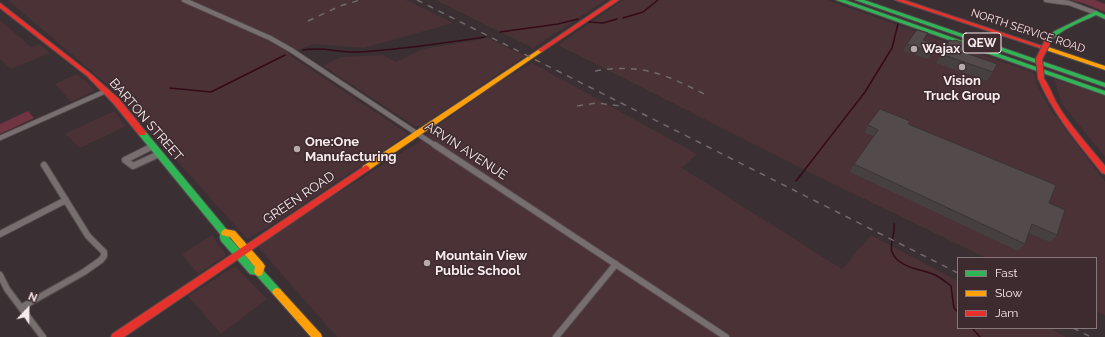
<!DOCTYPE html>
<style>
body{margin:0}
#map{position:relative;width:1105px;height:337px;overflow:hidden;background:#3a2f32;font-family:Raleway,sans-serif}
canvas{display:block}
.legend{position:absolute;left:957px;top:257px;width:140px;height:72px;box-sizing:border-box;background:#3e2b2f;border:1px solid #89787b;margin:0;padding:5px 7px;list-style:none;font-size:12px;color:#f9ecee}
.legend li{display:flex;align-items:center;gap:8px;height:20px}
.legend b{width:20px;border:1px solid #89787b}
.north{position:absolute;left:8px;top:289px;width:40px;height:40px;-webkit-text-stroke:3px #3e2b2f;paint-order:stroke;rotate:22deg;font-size:11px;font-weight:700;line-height:16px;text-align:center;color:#f9ecee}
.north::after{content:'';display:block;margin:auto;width:14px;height:18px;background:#f9ecee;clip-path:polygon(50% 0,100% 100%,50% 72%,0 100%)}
</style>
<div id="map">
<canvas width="1105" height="337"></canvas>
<ul class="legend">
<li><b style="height:5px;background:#30b455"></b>Fast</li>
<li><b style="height:5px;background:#ff9f0a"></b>Slow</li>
<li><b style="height:5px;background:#e5322d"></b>Jam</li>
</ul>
<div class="north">N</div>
</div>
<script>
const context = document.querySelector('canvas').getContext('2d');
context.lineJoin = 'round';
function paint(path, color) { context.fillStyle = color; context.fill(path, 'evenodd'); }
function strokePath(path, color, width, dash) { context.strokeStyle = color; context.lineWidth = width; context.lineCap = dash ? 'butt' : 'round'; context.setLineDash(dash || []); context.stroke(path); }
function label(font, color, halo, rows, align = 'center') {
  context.font = font + ' Raleway,sans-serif'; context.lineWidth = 3; context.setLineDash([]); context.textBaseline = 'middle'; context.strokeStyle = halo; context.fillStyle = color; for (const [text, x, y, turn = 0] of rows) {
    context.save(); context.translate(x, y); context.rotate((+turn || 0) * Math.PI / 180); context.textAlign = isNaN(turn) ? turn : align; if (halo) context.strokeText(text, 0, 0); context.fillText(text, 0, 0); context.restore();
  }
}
paint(new Path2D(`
 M8 0H406L453 23 364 48 313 44 288 54 408 134 281 219 247 239 152 133 124 99Z
 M435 0H606L533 48Z
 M623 0H827L1034 73 1038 87 1049 107 1105 182V316L1096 311V258H986L811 173 558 45Z
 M0 20 31 47 40 44 50 53 11 69 0 59Z
 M488 38 525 56 421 126H415L323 66 341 57 383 55 396 62 423 49Z
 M532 63 697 154 682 168 842 269 871 235 958 281V328H1049L1066 337H337L258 247 293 221 419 142 428 133 495 84Z
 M77 74 95 90 71 102 55 84Z
 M1054 79 1105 96V157L1062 104Z
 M114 111 126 126 80 148 65 134Z
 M212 235 226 255 198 274 182 254Z
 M235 266 267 299 221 334 188 296Z`), '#4a3237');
paint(new Path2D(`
 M1070 0H1095L1105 4V12L1083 3Z
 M28 111 34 118 0 134V124Z`), '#703443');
strokePath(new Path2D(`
 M623 18 643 12 658 0
 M589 22 603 23 617 19
 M500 32 558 24 578 19
 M303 50C322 46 339 53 358 52 400 50 443 43 485 37
 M170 88 211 92 285 55
 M796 181 865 92 892 48 898 24
 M894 224C896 233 889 243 892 252 898 268 922 269 935 275 941 278 946 282 951 286L954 308 958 312
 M972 328 980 337`), '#350b19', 1.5);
const streetFar1 = new Path2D(`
 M184 0 270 38 291 50 436 146
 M1046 0 1069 3 1096 13
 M0 138 106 91`);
const street = new Path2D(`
 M435 145 726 337
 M153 146 125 160 133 166 159 154
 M0 234 66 200
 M0 275 7 289 43 337
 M22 307 84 272 101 260 104 256V252L88 236 44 165
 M556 337 616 264`);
const fast = new Path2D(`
 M836 0H845L1105 91V95Z
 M855 0H864L1105 83V87Z
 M1096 11 1105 15V19L1096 15C1080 23 1059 29 1049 44H1045L1044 43 1049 35 1055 31Z
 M142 130 145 131 228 231 229 233V237L256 268 262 269 280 289 282 292 280 295 277 296 274 295 256 275 250 274 221 241 220 238V234L139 135 138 133 139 131Z`);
const slow = new Path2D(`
 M1042 45 1105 66V70L1040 48 1039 47Z
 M541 48 543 49V51L369 170H363L362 168 363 166Z
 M225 229 235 231 263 263 265 266 262 275 259 276 256 275 254 272 255 267 230 237 222 235 221 233 222 231Z
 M277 288 280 289 321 334 322 337H311L274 295 272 292 274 289Z`);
const jam = new Path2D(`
 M612 0H619L543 51 541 52 538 50Z
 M895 0H904L1045 47 1042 49 1040 48Z
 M0 3 91 74 119 99 145 131 146 133 145 135H139L113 103 87 76 0 8Z
 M1041 76C1046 78 1053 96 1056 102 1069 125 1088 145 1105 166V174L1102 173C1078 143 1053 114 1038 78Z
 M366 165 370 168 369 170 124 337H111L112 334Z`);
strokePath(streetFar1, '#544b4d', 6);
strokePath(street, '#544b4d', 8);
strokePath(fast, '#544b4d', 2);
strokePath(slow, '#544b4d', 2);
strokePath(jam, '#544b4d', 2);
strokePath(streetFar1, '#766e6f', 4.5);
strokePath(street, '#766e6f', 6);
paint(fast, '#30b455');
paint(slow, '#ff9f0a');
paint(jam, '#e5322d');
strokePath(new Path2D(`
 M417 0 958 273
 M308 21 340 6 360 0
 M595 71C641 63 665 74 706 95
 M577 106 597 103 620 106
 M1073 328 1091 337`), '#716a6b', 1.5, [6, 6]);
const jamBridge = new Path2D(`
 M1041 78 1039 59 1047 43`);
strokePath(jamBridge, '#544b4d', 8, []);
strokePath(jamBridge, '#e5322d', 6);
paint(new Path2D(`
 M923 41 937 45 933 53 928 59 903 51 907 44Z
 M953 41 963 52 993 72 987 81 936 63 941 54Z
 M909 124 1049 203 1057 235 1050 242 1029 233 1025 244 1018 251 850 172 854 164 874 136 865 133 868 125Z`), '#474041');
paint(new Path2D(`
 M937 45 933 53 928 59 932 52Z`), '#3a3435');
const building = new Path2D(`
 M917 30 928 33 923 40 937 45 932 52 907 44Z
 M950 40 953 41 955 40 968 44 963 52 997 64 993 72 941 54Z
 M880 109 910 121 908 124 1056 185 1049 203 1065 210 1057 235 1032 224 1025 244 854 164 878 130 868 125Z`);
paint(building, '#534a4c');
strokePath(building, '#3a3435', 1);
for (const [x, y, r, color] of [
 [914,49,4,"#b6aaac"],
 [962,67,4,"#b6aaac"],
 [297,149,4,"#b6aaac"],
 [427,263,4,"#b6aaac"]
]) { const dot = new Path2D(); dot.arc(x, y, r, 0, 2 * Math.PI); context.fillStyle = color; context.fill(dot); strokePath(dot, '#3e2b2f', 1.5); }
label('11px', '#f9ecee', '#3e2b2f', [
 ["NORTH SERVICE ROAD",1028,31,18]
]);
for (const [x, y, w] of [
 [982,43,38]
]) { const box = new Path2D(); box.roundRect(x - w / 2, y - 10, w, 20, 3); context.fillStyle = '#3e2b2f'; context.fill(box); strokePath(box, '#f9ecee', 1); }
label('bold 12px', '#f9ecee', null, [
 ["QEW",982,43]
]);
label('bold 13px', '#f9ecee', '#3e2b2f', [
 ["Wajax",922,49],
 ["Vision",962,81,"center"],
 ["Truck Group",962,96,"center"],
 ["One:One",305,142],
 ["Manufacturing",305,157],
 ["Mountain View",435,256],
 ["Public School",435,271]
], 'left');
label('13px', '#f9ecee', '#3e2b2f', [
 ["BARTON STREET",146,120,49],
 ["ARVIN AVENUE",466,151,33],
 ["GREEN ROAD",299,198,-34]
]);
</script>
